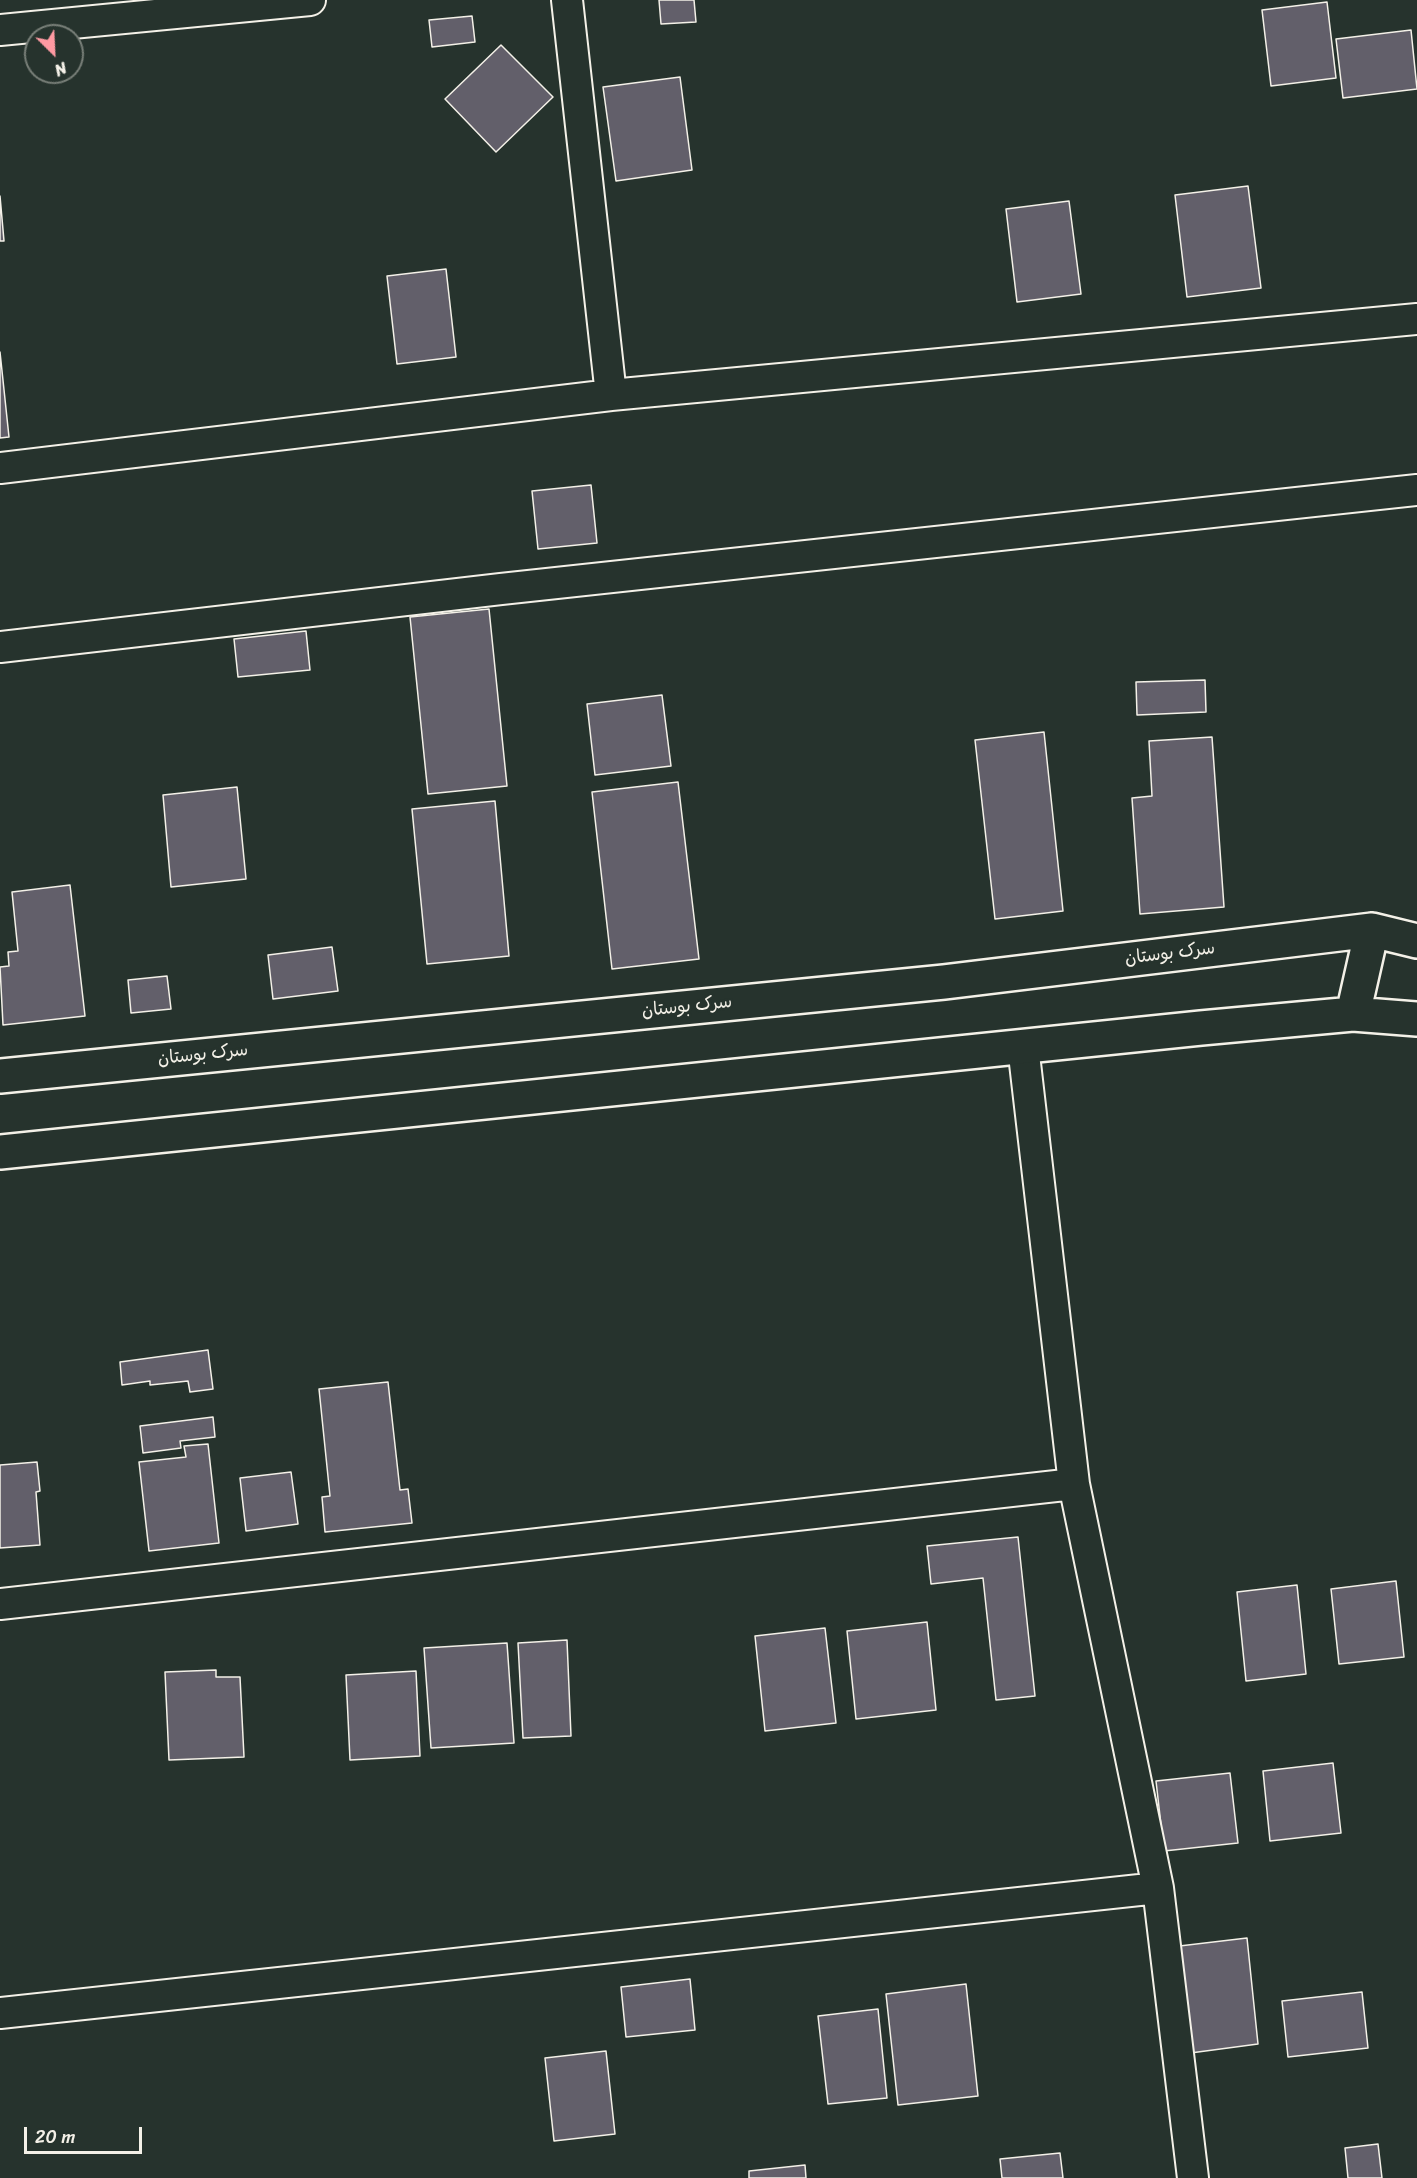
<!DOCTYPE html>
<meta charset="utf-8">
<style>
body{margin:0}
#map{position:relative;width:1417px;height:2178px;overflow:hidden;background:#26332d;font-family:Sriracha,sans-serif}
canvas{display:block}
.north{position:absolute;left:24px;top:24px;width:60px;height:60px;box-sizing:border-box;background:#26332d;border:2px solid #787f78;border-radius:50%;rotate:156deg;font-size:16px;font-weight:700;line-height:24px;text-align:center;color:#f4f1e8}
.north::after{content:'';display:block;margin:auto;width:21px;height:27px;background:#ff9aa2;clip-path:polygon(50% 0,100% 100%,50% 72%,0 100%)}
.scale{position:absolute;left:24px;top:2127px;width:118px;height:27px;box-sizing:border-box;border:3px solid #f4f1e8;border-top:0;padding-left:8px;font-size:18px;line-height:21px;white-space:nowrap;color:#f4f1e8;-webkit-text-stroke:4px #26332d;paint-order:stroke}
</style>
<div id="map">
<canvas width="1417" height="2178"></canvas>
<div class="north">N</div>
<div class="scale">20 m</div>
</div>
<script>
const context = document.querySelector('canvas').getContext('2d');
context.lineJoin = 'round';
function paint(path, color) { context.fillStyle = color; context.fill(path, 'evenodd'); }
function strokePath(path, color, width, dash) { context.strokeStyle = color; context.lineWidth = width; context.lineCap = dash ? 'butt' : 'round'; context.setLineDash(dash || []); context.stroke(path); }
function label(font, color, halo, rows, align = 'center') {
  context.font = font + ' Sriracha,"Playpen Sans Arabic",sans-serif'; context.lineWidth = 5; context.setLineDash([]); context.textBaseline = 'middle'; context.strokeStyle = halo; context.fillStyle = color; for (const [text, x, y, turn = 0] of rows) {
    context.save(); context.translate(x, y); context.rotate((+turn || 0) * Math.PI / 180); context.textAlign = isNaN(turn) ? turn : align; if (halo) context.strokeText(text, 0, 0); context.fillText(text, 0, 0); context.restore();
  }
}
const building = new Path2D(`
 M659 0H694L696 22 661 24Z
 M1327 2 1336 78 1271 86 1262 10Z
 M472 16 475 42 432 47 429 20Z
 M1411 30 1417 89 1343 98 1336 39Z
 M501 45 553 97 496 152 445 99Z
 M680 77 692 170 616 181 603 87Z
 M1248 186 1261 288 1187 297 1175 195Z
 M0 196 4 241H0Z
 M1069 201 1081 294 1017 302 1006 209Z
 M446 269 456 357 397 364 387 276Z
 M0 352 9 437 0 438Z
 M591 485 597 543 538 549 532 491Z
 M489 609 507 786 428 794 410 617Z
 M306 631 310 670 238 677 234 639Z
 M1205 680 1206 712 1137 715 1136 682Z
 M662 695 671 766 595 775 587 704Z
 M1044 732 1063 911 995 919 975 740Z
 M1212 737 1224 907 1140 914 1132 798 1152 796 1149 741Z
 M678 782 699 959 612 969 592 792Z
 M237 787 246 879 171 887 163 795Z
 M495 801 509 956 427 964 412 809Z
 M70 885 85 1016 3 1025 0 967 9 966 8 952 18 951 12 892Z
 M332 947 338 991 273 999 268 955Z
 M167 976 171 1009 131 1013 128 980Z
 M208 1350 213 1389 190 1392 188 1381 150 1385V1381L122 1385 120 1362Z
 M388 1382 400 1490 408 1489 412 1523 325 1532 322 1497 330 1496 319 1389Z
 M213 1417 215 1437 180 1441 181 1448 143 1453 140 1426Z
 M208 1444 219 1543 149 1551 139 1462 186 1457 184 1446Z
 M37 1462 40 1491 36 1492 40 1545 0 1548V1465Z
 M291 1472 298 1524 246 1531 240 1478Z
 M1018 1537 1035 1696 996 1700 983 1578 931 1584 927 1546Z
 M1396 1581 1404 1657 1339 1664 1331 1589Z
 M1297 1585 1306 1674 1246 1681 1237 1592Z
 M927 1622 936 1710 856 1719 847 1631Z
 M825 1628 836 1723 765 1731 755 1636Z
 M567 1640 571 1736 523 1738 518 1643Z
 M507 1643 514 1743 431 1748 424 1648Z
 M216 1670V1677H240L244 1757 169 1760 165 1672Z
 M416 1671 420 1756 350 1760 346 1675Z
 M1333 1763 1341 1833 1270 1841 1263 1771Z
 M1230 1773 1238 1843 1164 1851 1156 1781Z
 M1247 1938 1258 2044 1183 2054 1171 1947Z
 M690 1979 695 2030 626 2037 621 1987Z
 M966 1984 978 2096 898 2105 886 1994Z
 M1362 1992 1368 2048 1288 2057 1282 2001Z
 M878 2009 887 2098 828 2104 818 2016Z
 M606 2051 615 2134 554 2141 545 2058Z
 M1378 2144 1382 2178H1348L1345 2148Z
 M1060 2153 1063 2178H1002L1000 2159Z
 M805 2165 806 2178H749V2171Z`);
paint(building, '#625f6a');
strokePath(building, '#f4f1e8', 1.5);
const minor = new Path2D(`
 M567 0 611 395
 M0 30 310 0
 M0 468 611 395 1417 319
 M0 647 501 589 1417 490
 M1023 1046 1074 1484 1158 1888 1193 2178
 M0 1604 1074 1484
 M0 2013 1158 1888`);
const tertiary = new Path2D(`
 M1353 1014 1372 930
 M0 1076 944 982 1372 930 1417 941
 M0 1152 1201 1028 1353 1014 1417 1019`);
strokePath(minor, '#f4f1e8', 34);
strokePath(tertiary, '#f4f1e8', 38);
strokePath(minor, '#26332d', 30);
strokePath(tertiary, '#26332d', 33);
label('18px', '#f4f1e8', '#26332d', [
 ["سرک بوستان",1170,954,-7],
 ["سرک بوستان",687,1007,-6],
 ["سرک بوستان",203,1055,-6]
]);
</script>
